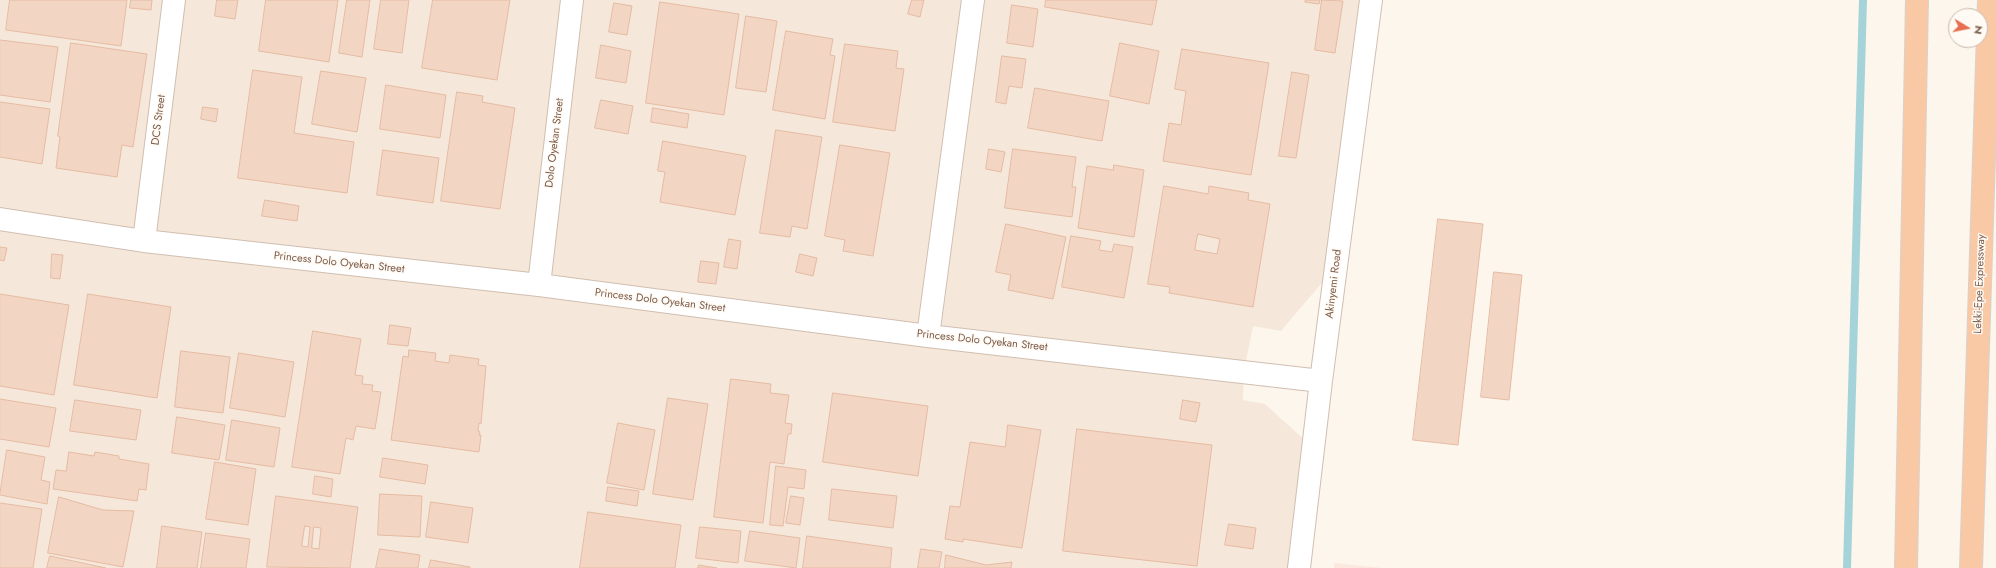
<!DOCTYPE html>
<style>
body{margin:0}
#map{position:relative;width:1996px;height:568px;overflow:hidden;background:#fdf6ec;font-family:Jost,sans-serif}
canvas{display:block}
.north{position:absolute;left:1948px;top:8px;width:40px;height:40px;box-sizing:border-box;background:#fffaf3;border:1px solid #cabbb1;border-radius:50%;rotate:100deg;font-size:11px;font-weight:700;line-height:16px;text-align:center;color:#7a5c4d}
.north::after{content:'';display:block;margin:auto;width:14px;height:18px;background:#e76f51;clip-path:polygon(50% 0,100% 100%,50% 72%,0 100%)}
</style>
<div id="map">
<canvas width="1996" height="568"></canvas>
<div class="north">N</div>
</div>
<script>
const context = document.querySelector('canvas').getContext('2d');
context.lineJoin = 'round';
function paint(path, color) { context.fillStyle = color; context.fill(path, 'evenodd'); }
function strokePath(path, color, width, dash) { context.strokeStyle = color; context.lineWidth = width; context.lineCap = dash ? 'butt' : 'round'; context.setLineDash(dash || []); context.stroke(path); }
function label(font, color, halo, rows, align = 'center') {
  context.font = font + ' Jost,sans-serif'; context.lineWidth = 3; context.setLineDash([]); context.textBaseline = 'middle'; context.strokeStyle = halo; context.fillStyle = color; for (const [text, x, y, turn = 0] of rows) {
    context.save(); context.translate(x, y); context.rotate((+turn || 0) * Math.PI / 180); context.textAlign = isNaN(turn) ? turn : align; if (halo) context.strokeText(text, 0, 0); context.fillText(text, 0, 0); context.restore();
  }
}
paint(new Path2D(`
 M0 0H1361L1326 278 1281 331 1253 326 1244 371 1243 400 1265 404 1308 443 1292 568H0Z`), '#f5e8da');
paint(new Path2D(`
 M1334 563 1382 568H1334Z`), '#fde8e0');
strokePath(new Path2D(`
 M1847 568 1863 0`), '#a5d3da', 8);
const building = new Path2D(`
 M10 0H127L121 46 6 30Z
 M131 0H152L151 10 130 8Z
 M217 0H238L235 19 215 16Z
 M266 0H338L329 62 259 51Z
 M347 0H370L362 57 339 53Z
 M381 0H409L402 53 374 49Z
 M433 0H510L497 80 422 68Z
 M912 0H924L920 17 908 14Z
 M1046 0H1157L1152 25 1045 7Z
 M1306 0H1320L1319 4 1305 2Z
 M1322 0 1343 1 1335 53 1315 50Z
 M660 2 739 14 724 115 646 103Z
 M614 3 632 6 627 35 609 32Z
 M1012 5 1038 9 1033 47 1007 43Z
 M746 16 777 21 766 92 736 88Z
 M786 31 833 39 830 55 835 56 825 119 773 110Z
 M0 40 58 47 50 102 0 95Z
 M71 43 147 54 133 147 122 145 117 177 56 168 60 137 58 136Z
 M1120 43 1159 51 1149 104 1110 96Z
 M845 44 898 51 896 68 904 69 895 131 833 122Z
 M601 45 631 51 626 83 596 78Z
 M1182 49 1269 63 1251 175 1163 161 1169 123 1181 125 1186 91 1175 89Z
 M1002 56 1026 59 1022 88 1009 86 1006 104 996 102Z
 M253 70 302 77 294 133 354 142 347 193 238 178Z
 M321 71 366 78 357 132 312 124Z
 M1292 72 1309 75 1296 158 1279 156Z
 M386 85 446 95 440 138 380 129Z
 M1035 88 1109 101 1102 141 1028 128Z
 M457 92 483 96 482 102 515 108 500 209 441 201Z
 M601 100 633 106 628 134 595 128Z
 M0 102 50 109 42 164 0 157Z
 M203 107 218 109 216 122 201 119Z
 M653 108 689 114 687 128 651 122Z
 M776 130 822 137 807 229 792 226 790 237 760 233Z
 M663 141 746 156 735 215 660 202 665 172 658 171Z
 M840 145 890 153 873 256 843 251 845 240 825 236Z
 M989 149 1005 152 1001 172 986 169Z
 M1013 149 1076 157 1072 187H1076L1072 217 1005 208Z
 M383 150 439 158 433 203 377 195Z
 M1114 165 1144 170 1134 237 1078 228 1087 166 1113 170Z
 M1164 186 1208 194 1209 186 1249 193 1248 200 1270 204 1253 307 1169 293 1170 287 1148 284ZM1198 234 1220 239 1217 254 1195 250Z
 M265 200 299 206 297 221 262 216Z
 M1438 219 1483 224 1458 445 1413 440Z
 M1006 224 1066 237 1053 299 1008 290 1011 275 996 272Z
 M1071 236 1101 241 1099 250 1112 252 1114 244 1133 247 1124 298 1062 287Z
 M729 239 741 241 737 269 724 267Z
 M0 247 7 248 4 261 0 260Z
 M52 254 63 255 60 279 51 278Z
 M800 254 817 258 813 276 796 272Z
 M701 261 719 263 716 284 698 282Z
 M1494 272 1522 275 1509 400 1481 397Z
 M0 294 69 305 54 395 0 386Z
 M88 294 171 307 157 398 74 385Z
 M390 325 411 328 408 346 388 344Z
 M313 331 361 339 355 375 363 376 362 384 373 385 372 391 381 392 375 429 356 426 353 440 346 438 340 474 292 467Z
 M409 350 436 353 435 361 449 363 450 355 479 359 478 365 486 366 481 424 479 423 478 431 480 432 479 435H481L479 452 391 440 403 356 408 357Z
 M181 351 230 357 223 413 175 407Z
 M239 353 294 362 285 417 230 408Z
 M731 379 771 384 770 393 789 395 785 423 792 424 791 434H788L784 464 770 462 763 523 714 517Z
 M833 393 928 406 918 476 823 462Z
 M668 398 708 404 693 500 653 494Z
 M0 399 56 408 49 447 0 439Z
 M75 400 141 410 136 440 70 431Z
 M1183 400 1200 403 1196 422 1180 419Z
 M177 417 225 425 219 460 172 453Z
 M232 420 280 428 274 467 226 460Z
 M618 423 655 430 644 490 607 483Z
 M1008 425 1041 430 1022 548 963 539V542L945 539 950 506 960 507 970 442 1005 447Z
 M1077 429 1212 445 1197 566 1063 551Z
 M7 450 45 457 41 480 50 482 47 504 0 495Z
 M69 452 94 456 95 452 119 456V459L149 464 146 490 139 489 137 501 53 489 56 470 66 471Z
 M383 458 428 465 425 484 380 477Z
 M215 462 256 469 248 525 206 519Z
 M776 466 806 470 804 489 788 487 783 526 770 525Z
 M315 476 333 479 331 497 313 494Z
 M608 487 639 491 637 506 606 501Z
 M832 489 897 496 893 528 829 520Z
 M380 494 422 496 420 537 378 535Z
 M276 496 358 507 350 568 267 567ZM305 526 310 527 308 547 302 546ZM314 527 321 528 319 549 312 548Z
 M791 496 804 498 800 525 786 523Z
 M59 497 103 510 134 511 123 567 48 553Z
 M431 502 473 508 468 543 426 537Z
 M0 503 42 509 33 568H0Z
 M588 512 681 525 675 568H580Z
 M1229 524 1256 528 1253 549 1225 545Z
 M162 526 202 532 197 568H157Z
 M700 527 741 531 738 563 696 558Z
 M750 531 800 538 796 568 745 561Z
 M206 533 250 539 246 568H201Z
 M807 536 892 548 890 568H803Z
 M380 549 420 555 418 568H376Z
 M921 549 942 552 939 568H918Z
 M946 555 986 565 1012 562 1011 568H945Z
 M50 556 106 568H47Z
 M431 560 470 567V568H429Z
 M699 565 717 568H698Z`);
paint(building, '#f3d5c3');
strokePath(building, '#e6bba3', 1);
const minor = new Path2D(`
 M0 219 144 241 539 285 928 336 1321 381
 M144 241 174 0
 M539 285 572 0
 M928 336 973 0
 M1299 568 1321 381 1371 0`);
const trunk = new Path2D(`
 M1906 568 1917 0
 M1971 568 1989 0`);
strokePath(minor, '#d1beb0', 24);
strokePath(trunk, '#dad1cd', 24);
strokePath(minor, '#fff', 22);
strokePath(trunk, '#f9c8a4', 22);
label('11px', '#7a5c4d', '#fffaf3', [
 ["DCS Street",159,120,-83],
 ["Dolo Oyekan Street",555,143,-83],
 ["Princess Dolo Oyekan Street",339,263,6],
 ["Akinyemi Road",1334,284,-83],
 ["Lekki-Epe Expressway",1980,284,-88],
 ["Princess Dolo Oyekan Street",660,301,7],
 ["Princess Dolo Oyekan Street",982,341,6]
]);
</script>
